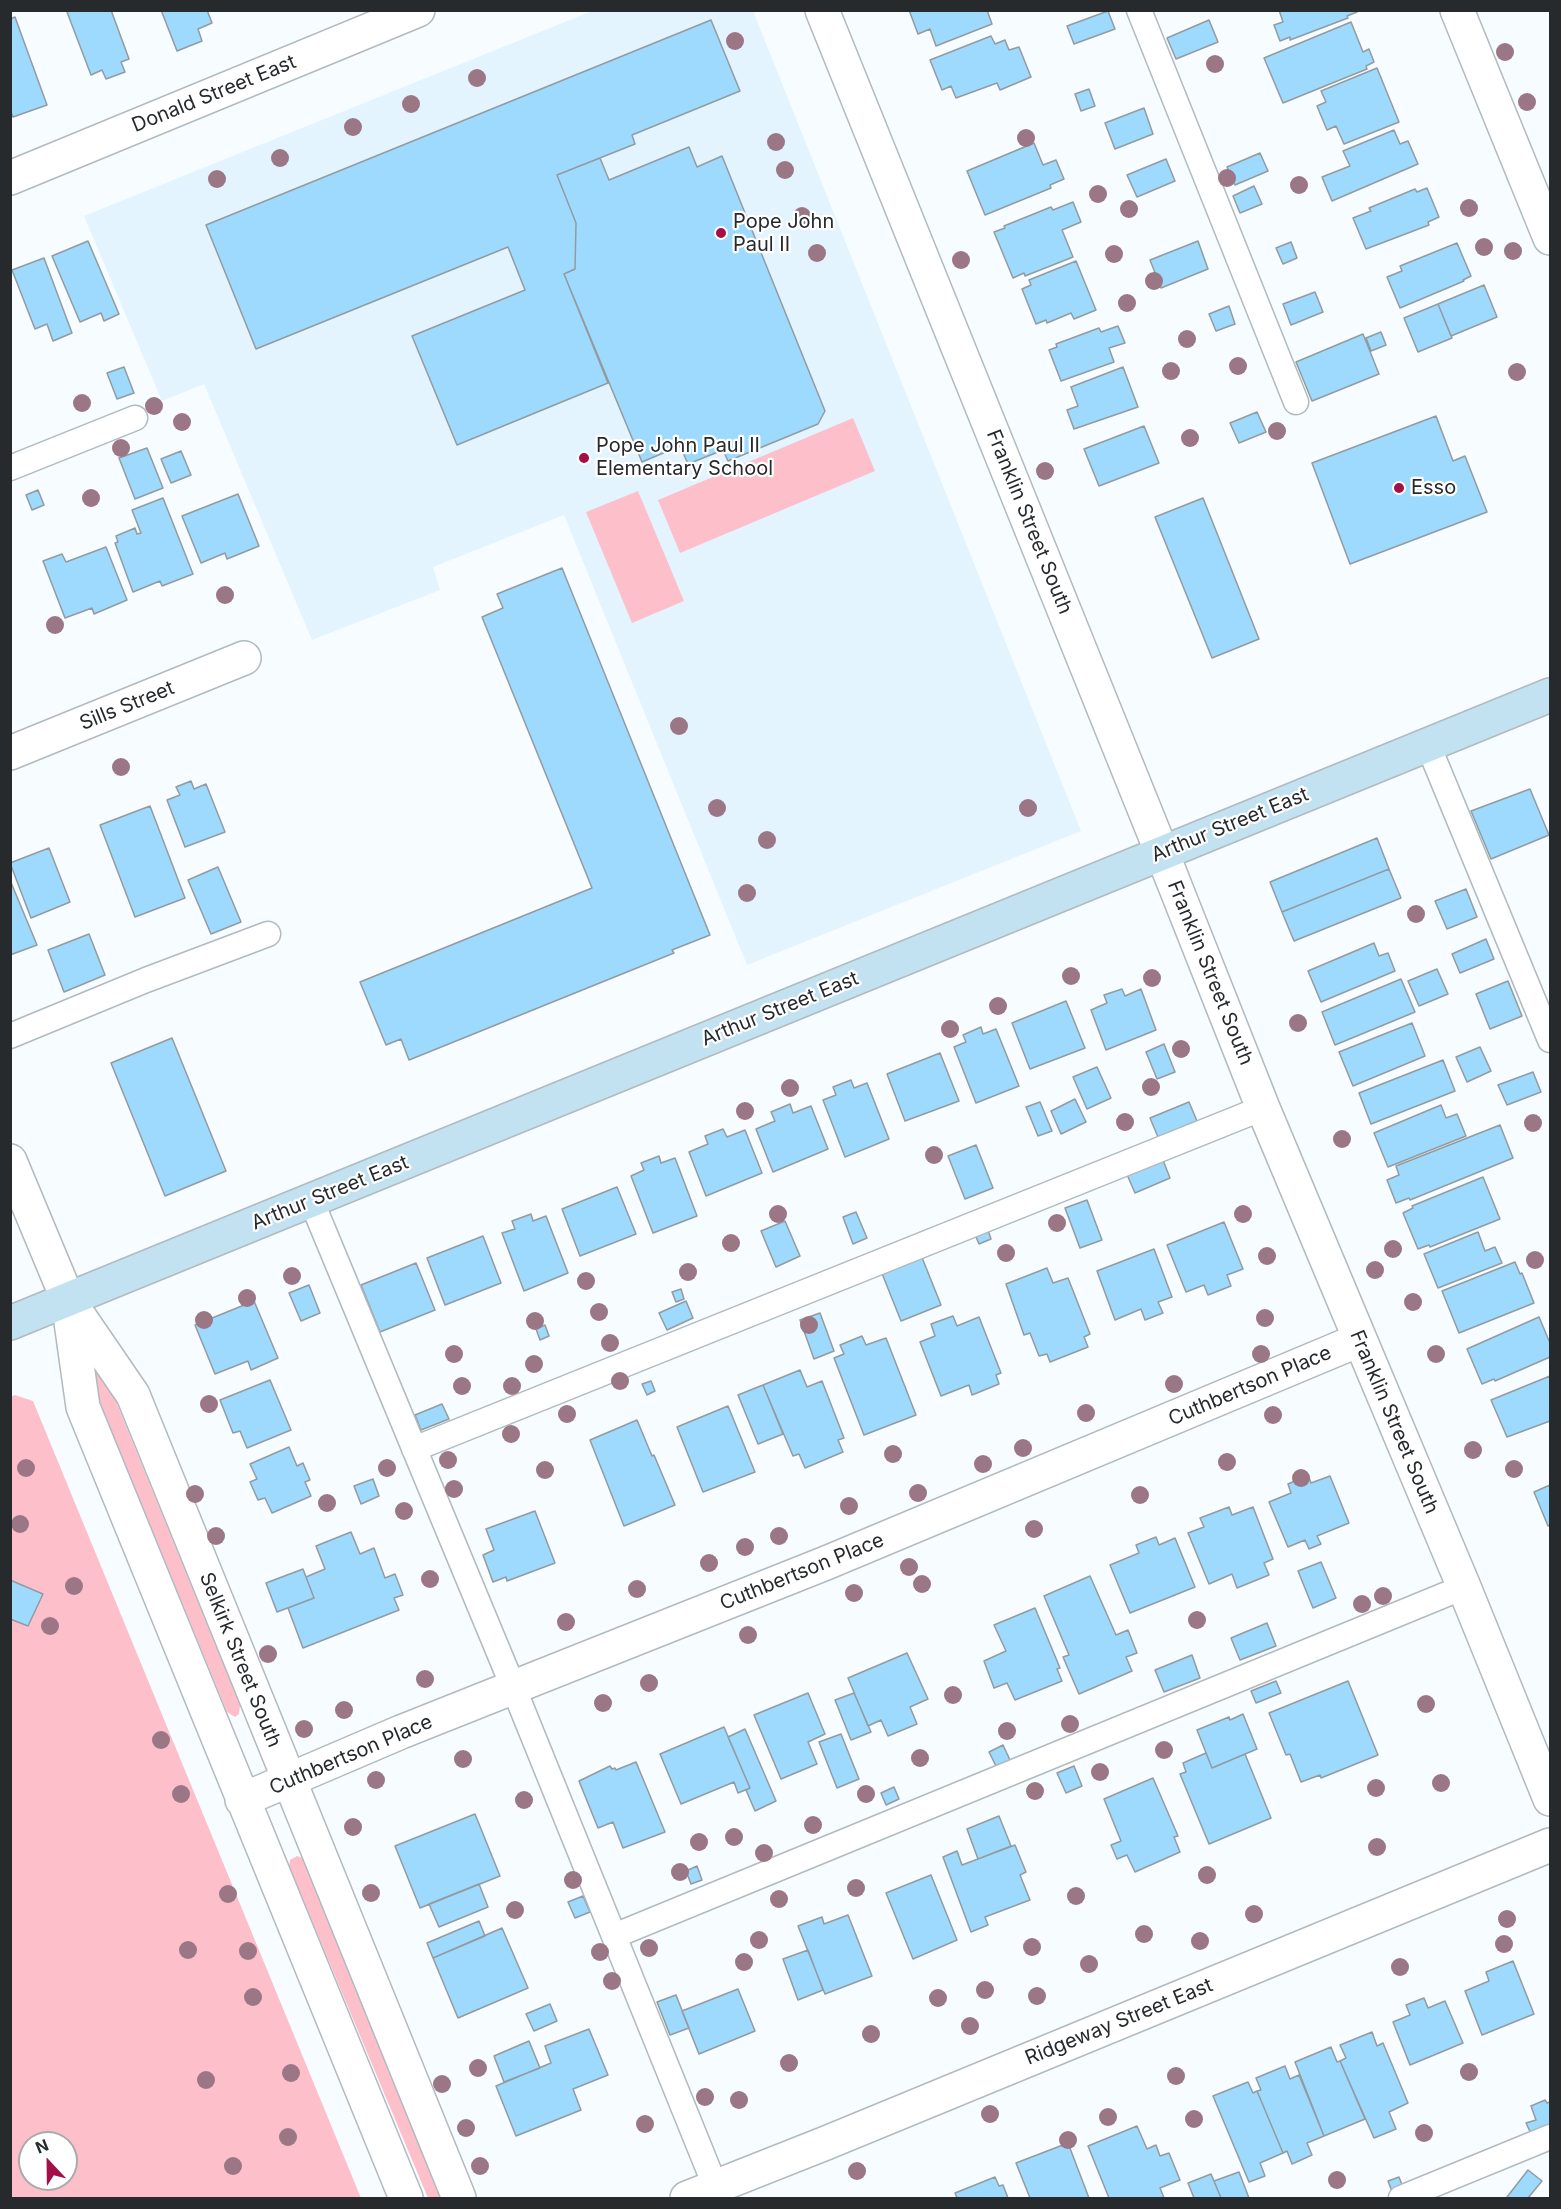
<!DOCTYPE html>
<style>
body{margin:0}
#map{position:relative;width:1561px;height:2209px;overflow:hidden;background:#f6fcff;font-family:Inter,sans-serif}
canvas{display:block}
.frame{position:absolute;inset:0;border:12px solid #272a2d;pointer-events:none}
.north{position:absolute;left:18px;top:2131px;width:60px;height:60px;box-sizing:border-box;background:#fff;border:2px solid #a9aaab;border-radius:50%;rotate:338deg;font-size:16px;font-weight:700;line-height:24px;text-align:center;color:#272a2d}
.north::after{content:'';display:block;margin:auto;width:21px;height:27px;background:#a50f49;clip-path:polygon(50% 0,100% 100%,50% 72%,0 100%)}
</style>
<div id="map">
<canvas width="1561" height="2209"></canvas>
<div class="frame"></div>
<div class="north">N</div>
</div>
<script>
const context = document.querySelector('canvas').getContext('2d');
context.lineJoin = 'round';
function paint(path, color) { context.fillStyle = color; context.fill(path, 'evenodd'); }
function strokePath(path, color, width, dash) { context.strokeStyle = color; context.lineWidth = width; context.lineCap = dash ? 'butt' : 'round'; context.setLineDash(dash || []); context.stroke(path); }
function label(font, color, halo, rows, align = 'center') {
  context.font = font + ' Inter,sans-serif'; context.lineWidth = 4.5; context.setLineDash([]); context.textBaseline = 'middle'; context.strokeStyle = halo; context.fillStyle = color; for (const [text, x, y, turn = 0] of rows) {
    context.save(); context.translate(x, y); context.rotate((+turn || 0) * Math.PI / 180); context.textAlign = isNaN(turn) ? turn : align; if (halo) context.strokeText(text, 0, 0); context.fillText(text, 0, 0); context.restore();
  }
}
paint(new Path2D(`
 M592 11H753L1081 831 747 965 564 515 433 567 440 590 312 640 204 384 162 401 84 216Z`), '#e3f4ff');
paint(new Path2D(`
 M853 418 875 471 680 553 658 500Z
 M638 491 684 601 632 623 586 512Z
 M100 1370 104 1372 240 1705 239 1714 235 1717 227 1712 92 1384V1374Z
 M15 1395 33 1401 361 2198H11L10 1397ZM30 2143H66V2179H30Z
 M297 1856 303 1858 308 1867 441 2198H428L289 1866 290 1860Z`), '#fdc0cb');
const building = new Path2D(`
 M71 10H111L129 59 121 62 125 72 106 79 102 70 91 75 67 12Z
 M161 10H207L212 23 198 29 202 41 177 51Z
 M909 10H987L992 24 936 46 930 29 918 34Z
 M1279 10H1356L1357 12 1347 16 1348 18 1290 40V37L1280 41 1274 25 1283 22Z
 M1108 11 1115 29 1074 44 1067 26Z
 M15 17 47 105 13 117 10 110V19Z
 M711 20 740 91 632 135 635 144 557 175 576 223 575 269 564 274 608 383 457 445 412 336 525 290 508 247 256 349 206 225Z
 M1209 20 1218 42 1176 59 1167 38Z
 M1351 22 1363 52 1369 49 1374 62 1366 66 1367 69 1283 103 1264 58Z
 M991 36 995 44 1005 40 1009 50 1019 47 1031 77 1000 90 997 83 956 98 951 86 942 90 930 60Z
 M1377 68 1399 122 1344 144 1336 126 1327 130 1317 106 1326 102 1321 91Z
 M1089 89 1095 106 1081 111 1075 94Z
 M1144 108 1153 134 1115 149 1105 123Z
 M1394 130 1400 144 1408 141 1418 164 1332 201 1322 177 1350 166 1343 151Z
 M1034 143 1043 165 1056 160 1064 179 1050 185 1051 188 985 215 967 171Z
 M689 147 697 167 722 156 825 411 818 424 728 461 723 450 688 464 680 446 642 462 564 274 575 269 576 223 557 175 600 158 609 180Z
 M1260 153 1268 171 1235 185 1227 167Z
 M1166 159 1175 181 1137 197 1127 175Z
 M1254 186 1262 204 1240 213 1233 196Z
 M1427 188 1439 217 1428 222 1429 225 1366 249 1353 218 1371 211 1369 208 1415 189 1417 192Z
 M1073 202 1081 222 1062 230 1073 257 1025 276 1024 273 1013 278 994 232 1005 228 1004 226 1051 207 1053 210Z
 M88 241 119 314 104 321 101 313 80 322 52 256Z
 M1198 241 1208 269 1161 288 1150 260Z
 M1291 242 1297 258 1283 264 1276 248Z
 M1457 243 1471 276 1463 280 1464 281 1400 308 1387 277 1402 271 1400 266Z
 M44 258 72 333 53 341 47 324 35 329 12 270Z
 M1076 261 1096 310 1074 319 1071 313 1047 323 1046 320 1036 324 1022 289 1031 285 1029 280Z
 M1484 285 1497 317 1451 336 1438 304Z
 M1315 292 1323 312 1291 325 1283 304Z
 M1438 304 1452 338 1418 352 1404 318Z
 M1229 306 1235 324 1216 331 1209 314Z
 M1118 326 1125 343 1109 348 1114 362 1061 381 1049 350 1057 347 1056 344 1099 328 1101 332Z
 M1381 332 1386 345 1371 351 1366 338Z
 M1363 334 1379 374 1312 401 1296 362Z
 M124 367 134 393 117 399 107 373Z
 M1123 367 1138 407 1074 429 1067 410 1078 406 1071 387Z
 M1257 412 1266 432 1239 443 1230 423Z
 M1436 416 1453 461 1465 456 1487 512 1350 564 1312 463Z
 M1144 426 1159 463 1099 486 1084 449Z
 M147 448 163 488 135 499 119 458Z
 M181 451 191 475 171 483 161 459Z
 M38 490 44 505 32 510 26 495Z
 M238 494 259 546 227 559 225 553 201 563 182 516Z
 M163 498 193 574 162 586 160 581 133 592 115 543 118 542 116 536 135 528 137 534 141 533 132 510Z
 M1203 498 1259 639 1212 658 1155 517Z
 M106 547 127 600 94 614 92 608 65 618 43 561 62 554 66 562Z
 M562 568 710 935 672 950 674 953 409 1060 401 1039 386 1045 360 982 592 888 482 617 503 608 497 594Z
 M191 781 194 789 206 784 225 832 185 847 167 800 180 795 176 787Z
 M1530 789 1549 835 1491 859 1471 811Z
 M150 806 185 898 135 917 100 825Z
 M1377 838 1389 869 1282 912 1270 882Z
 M49 848 70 902 31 918 10 863Z
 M218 867 241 922 211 934 188 880Z
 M1389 869 1401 898 1294 941 1282 912Z
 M10 880 37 945 10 955Z
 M1466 889 1477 917 1447 929 1435 901Z
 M89 934 105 975 64 992 48 950Z
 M1486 939 1494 959 1460 973 1452 954Z
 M1374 943 1379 956 1388 953 1395 971 1321 1002 1308 971Z
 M1437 969 1448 994 1419 1006 1408 981Z
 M1401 979 1415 1012 1335 1045 1322 1012Z
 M1508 981 1522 1016 1490 1029 1476 994Z
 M1122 989 1125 996 1141 989 1156 1030 1106 1050 1091 1010 1107 1003 1104 995Z
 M1066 1001 1085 1048 1030 1069 1012 1023Z
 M1412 1023 1425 1056 1353 1086 1339 1052Z
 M981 1027 983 1034 996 1029 1019 1086 976 1103 954 1047 966 1042 963 1035Z
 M172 1038 226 1171 165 1196 111 1063Z
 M1164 1044 1175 1072 1157 1079 1146 1052Z
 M1480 1047 1491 1071 1467 1082 1456 1057Z
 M940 1053 959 1101 905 1121 887 1074Z
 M1443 1060 1455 1091 1371 1124 1359 1093Z
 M1097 1067 1111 1098 1087 1109 1073 1077Z
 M1533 1072 1541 1092 1507 1105 1498 1085Z
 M851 1080 854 1088 867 1083 889 1139 845 1157 823 1100 836 1095 833 1087Z
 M1075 1099 1086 1122 1061 1134 1051 1111Z
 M1040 1102 1052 1131 1038 1136 1026 1107Z
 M1189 1102 1197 1121 1158 1137 1150 1118Z
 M790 1104 793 1113 811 1106 828 1149 773 1172 756 1129 775 1121 771 1112Z
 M1441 1105 1446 1118 1457 1114 1466 1136 1388 1167 1374 1133Z
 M1500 1125 1513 1158 1410 1200 1409 1198 1396 1203 1387 1180 1399 1175 1396 1166Z
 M723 1129 727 1137 745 1130 762 1173 706 1196 689 1152 708 1144 705 1136Z
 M976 1145 993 1188 965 1199 948 1156Z
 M1161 1155 1170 1178 1135 1193 1125 1170Z
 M659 1156 661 1163 675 1158 697 1216 653 1233 631 1176 644 1170 641 1163Z
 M1483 1177 1500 1219 1430 1247 1429 1245 1418 1249 1403 1213 1413 1208 1412 1206Z
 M617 1187 636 1234 580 1256 562 1209Z
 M1087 1200 1102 1240 1080 1248 1065 1208Z
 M856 1212 867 1238 853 1244 843 1217Z
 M531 1214 533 1221 546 1216 568 1273 524 1291 502 1233 515 1229 512 1221Z
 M785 1221 800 1256 776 1267 761 1231Z
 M1224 1222 1243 1269 1227 1275 1231 1286 1208 1295 1204 1285 1186 1292 1167 1245Z
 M987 1227 991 1239 979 1244 974 1232Z
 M1478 1232 1485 1251 1495 1247 1502 1263 1438 1288 1424 1254Z
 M483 1236 501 1283 445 1305 427 1258Z
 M1154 1249 1172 1297 1158 1302 1163 1313 1145 1320 1141 1309 1115 1320 1097 1271Z
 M921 1255 941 1305 901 1321 881 1271Z
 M1515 1262 1520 1274 1522 1273 1534 1303 1459 1333 1442 1291Z
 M416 1263 435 1310 380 1332 361 1285Z
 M1047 1268 1053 1283 1068 1278 1090 1334 1084 1337 1088 1347 1050 1362 1047 1354 1039 1356 1030 1333 1024 1335 1006 1284Z
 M309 1285 320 1313 301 1321 289 1293Z
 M681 1289 684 1299 676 1302 672 1292Z
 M254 1301 278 1358 251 1370 248 1361 215 1374 195 1325Z
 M686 1301 693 1318 667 1330 659 1313Z
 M820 1313 834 1351 814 1359 800 1320Z
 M953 1316 957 1326 979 1317 1001 1373 996 1375 999 1384 972 1395 969 1385 941 1396 920 1342 935 1336 931 1324Z
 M1539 1317 1550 1343V1357L1495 1381 1494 1379 1482 1384 1467 1349Z
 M545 1325 549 1336 540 1340 536 1329Z
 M862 1336 866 1345 886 1338 916 1415 864 1435 834 1358 844 1354 840 1345Z
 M800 1370 807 1387 822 1381 844 1438 838 1440 843 1452 805 1468 799 1454 793 1456 763 1385Z
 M1550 1376V1421L1507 1437 1491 1400Z
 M270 1380 291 1430 247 1448 240 1431 233 1433 220 1400Z
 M651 1381 655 1391 647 1395 642 1384Z
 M763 1385 783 1434 758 1444 738 1395Z
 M442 1404 449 1419 421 1430 415 1415Z
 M728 1406 755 1472 703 1492 677 1427Z
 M637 1420 652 1456 654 1455 675 1505 624 1526 590 1440Z
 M289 1447 297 1466 303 1463 310 1480 305 1482 311 1496 272 1513 265 1498 258 1500 250 1482 257 1479 250 1464Z
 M1308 1475 1311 1483 1330 1476 1349 1523 1317 1536 1321 1544 1309 1549 1305 1540 1288 1547 1269 1502 1291 1493 1288 1484Z
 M373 1479 379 1496 361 1504 354 1486Z
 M1550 1485V1525L1548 1526 1534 1492Z
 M1229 1507 1232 1515 1253 1507 1273 1559 1264 1563 1269 1575 1237 1588 1232 1574 1209 1584 1188 1533 1204 1527 1200 1518Z
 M535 1511 555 1563 507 1581 506 1577 493 1582 483 1555 494 1550 486 1529Z
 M351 1532 360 1554 374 1548 385 1578 395 1574 403 1595 394 1598 399 1610 303 1648 288 1608 314 1598 306 1577 325 1569 316 1546Z
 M1156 1537 1159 1545 1175 1538 1195 1587 1130 1613 1110 1565 1139 1553 1136 1545Z
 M1321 1562 1336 1598 1313 1608 1298 1571Z
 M303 1569 314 1598 277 1612 266 1583Z
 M1090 1576 1116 1635 1128 1630 1137 1653 1126 1657 1132 1671 1079 1694 1063 1657 1069 1655 1044 1596Z
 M10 1580 43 1594 28 1626 10 1619Z
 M1035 1608 1060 1668 1057 1669 1062 1681 1015 1700 1007 1683 994 1688 984 1661 1006 1651 994 1625Z
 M1267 1623 1276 1646 1240 1660 1231 1638Z
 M907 1653 928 1699 910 1707 917 1724 888 1736 881 1720 868 1726 848 1678Z
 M1192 1655 1200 1678 1164 1692 1155 1670Z
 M1276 1681 1281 1693 1256 1703 1251 1691Z
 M1348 1681 1378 1755 1321 1778 1320 1775 1301 1782 1290 1754 1286 1755 1269 1713Z
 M808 1693 825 1734 808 1742 817 1764 781 1779 754 1715Z
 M854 1693 871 1732 851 1740 835 1700Z
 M1243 1714 1257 1749 1212 1768 1197 1730 1229 1717 1230 1720Z
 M724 1727 750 1788 738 1793 734 1782 681 1804 660 1754Z
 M745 1729 776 1801 755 1811 746 1790 750 1788 728 1737Z
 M841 1734 859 1779 837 1788 819 1742Z
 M1003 1745 1010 1760 996 1766 989 1752Z
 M1206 1753 1212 1768 1245 1754 1271 1818 1209 1844 1180 1774 1186 1772 1183 1763Z
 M636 1762 665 1832 623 1848 613 1822 598 1828 579 1781 610 1766 612 1769 615 1768 616 1770Z
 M1074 1766 1082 1786 1066 1793 1057 1773Z
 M1153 1778 1178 1836 1174 1837 1180 1852 1135 1872 1127 1855 1117 1859 1111 1845 1121 1841 1104 1799Z
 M894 1787 899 1799 886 1805 881 1793Z
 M475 1814 500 1876 420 1908 395 1846Z
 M999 1816 1011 1846 978 1859 967 1829Z
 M1015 1845 1026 1872 1020 1875 1030 1900 985 1917 988 1925 971 1932 943 1857 957 1851 962 1865Z
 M697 1866 702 1880 691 1884 686 1871Z
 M931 1875 957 1940 913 1959 886 1893Z
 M479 1884 488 1907 439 1927 429 1904Z
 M583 1896 590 1912 575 1918 568 1902Z
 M848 1915 872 1976 825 1994 798 1926 822 1917 824 1924Z
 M479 1921 485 1936 433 1958 427 1943Z
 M502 1928 528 1988 458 2018 433 1958Z
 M808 1950 823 1990 798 2000 783 1959Z
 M1513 1961 1534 2014 1482 2035 1465 1991 1489 1981 1486 1972Z
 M738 1989 755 2031 699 2054 682 2011Z
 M676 1995 689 2028 670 2035 657 2002Z
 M1424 1998 1428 2008 1445 2001 1463 2043 1410 2065 1393 2022 1410 2015 1406 2005Z
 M550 2004 557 2021 534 2031 526 2014Z
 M589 2029 608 2075 573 2089 581 2110 516 2136 496 2086 551 2063 545 2046Z
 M1372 2032 1377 2046 1383 2043 1408 2103 1389 2112 1396 2129 1374 2138 1340 2061 1346 2058 1340 2045Z
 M529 2041 540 2068 504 2082 494 2056Z
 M1331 2047 1337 2062 1340 2061 1365 2119 1324 2136 1295 2062Z
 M1285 2066 1290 2079 1299 2075 1324 2136 1307 2143 1312 2155 1292 2164 1287 2151 1283 2153 1257 2091 1261 2090 1256 2078Z
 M1248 2082 1253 2093 1257 2091 1283 2153 1260 2163 1265 2176 1249 2182 1213 2096Z
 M1545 2100 1547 2103 1550 2102V2131L1533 2138 1526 2123 1536 2120 1531 2106Z
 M1137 2126 1147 2149 1156 2145 1160 2156 1169 2153 1180 2180 1160 2188 1164 2198H1109L1088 2146Z
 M1068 2143 1089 2198H1030L1016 2163Z
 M1528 2170 1542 2181 1528 2198H1509L1507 2197Z
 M1239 2172 1249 2198H1221L1214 2181Z
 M1211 2174 1221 2198H1194L1188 2183Z
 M995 2177 999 2186 1003 2185 1008 2198H957L955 2193Z
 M1399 2177 1404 2190 1393 2194 1388 2181Z`);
paint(building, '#9edafe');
strokePath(building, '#929ba0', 1.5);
const service = new Path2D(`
 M1139 10 1296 402
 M10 468 135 418
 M1428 745 1550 1040
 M10 1036 146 980 268 934
 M311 1200 514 1689 720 2198
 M414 1449 1263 1108
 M614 1936 1464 1587
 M1401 2198 1550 2137`);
const minor = new Path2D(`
 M1457 10 1550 238
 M10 178 418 10
 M10 753 244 658
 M10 1161 68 1300 133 1395 459 2198
 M69 1308 83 1407 406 2198
 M242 1800 401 1732 826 1563 1359 1340
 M687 2198 826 2143 1550 1845`);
const tertiary = new Path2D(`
 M822 10 1162 853 1263 1108 1464 1587 1550 1799`);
const secondary = new Path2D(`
 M10 1323 1550 695`);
strokePath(service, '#b1babf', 27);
strokePath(minor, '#b1babf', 36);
strokePath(tertiary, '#b1babf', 36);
strokePath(secondary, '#b1babf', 36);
strokePath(service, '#fff', 24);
strokePath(minor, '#fff', 33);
strokePath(tertiary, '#fff', 33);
strokePath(secondary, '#c2e2f1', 33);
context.fillStyle = '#9b7685';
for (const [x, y] of [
 [735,41],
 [1505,52],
 [1215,64],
 [477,78],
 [1527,102],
 [411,104],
 [353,127],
 [1026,138],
 [776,142],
 [280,158],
 [785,170],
 [1227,178],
 [217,179],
 [1299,185],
 [1098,194],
 [1469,208],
 [1129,209],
 [802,216],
 [1484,247],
 [1513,251],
 [817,253],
 [1114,254],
 [961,260],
 [1154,281],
 [1127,303],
 [1187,339],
 [1238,366],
 [1171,371],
 [1517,372],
 [82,403],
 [154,406],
 [182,422],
 [1277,431],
 [1190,438],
 [121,448],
 [1045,471],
 [91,498],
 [225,595],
 [55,625],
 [679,726],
 [121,767],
 [717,808],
 [1028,808],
 [767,840],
 [747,893],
 [1416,914],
 [1071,976],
 [1152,978],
 [998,1006],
 [1298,1023],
 [950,1029],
 [1181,1049],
 [1151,1087],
 [790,1088],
 [745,1111],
 [1125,1122],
 [1533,1123],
 [1342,1139],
 [934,1155],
 [778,1214],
 [1243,1214],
 [1057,1223],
 [731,1243],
 [1393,1249],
 [1006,1253],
 [1267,1256],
 [1535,1260],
 [1375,1270],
 [688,1272],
 [292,1276],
 [586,1281],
 [247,1298],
 [1413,1302],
 [599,1312],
 [1265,1318],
 [204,1320],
 [535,1321],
 [809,1325],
 [610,1343],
 [454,1354],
 [1261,1354],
 [1436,1354],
 [534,1364],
 [620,1381],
 [1174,1384],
 [462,1386],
 [512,1386],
 [209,1404],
 [1086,1413],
 [567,1414],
 [1273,1415],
 [511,1434],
 [1023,1448],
 [1473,1450],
 [893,1454],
 [448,1460],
 [1227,1462],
 [983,1464],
 [26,1468],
 [387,1468],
 [1514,1469],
 [545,1470],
 [1301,1478],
 [454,1489],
 [918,1493],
 [195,1494],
 [1140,1495],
 [327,1503],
 [849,1506],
 [404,1511],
 [20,1524],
 [1034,1529],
 [216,1536],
 [779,1536],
 [745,1547],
 [709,1563],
 [909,1567],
 [430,1579],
 [922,1584],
 [74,1586],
 [637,1589],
 [854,1593],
 [1383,1596],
 [1362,1604],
 [1197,1620],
 [566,1622],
 [50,1626],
 [748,1635],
 [268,1654],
 [425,1679],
 [649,1683],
 [953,1695],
 [603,1703],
 [1426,1704],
 [344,1710],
 [1070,1724],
 [304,1729],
 [1007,1731],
 [161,1740],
 [1164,1750],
 [920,1758],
 [463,1759],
 [1100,1772],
 [376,1780],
 [1441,1783],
 [1376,1788],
 [1035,1791],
 [181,1794],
 [866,1794],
 [524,1800],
 [813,1825],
 [353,1827],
 [734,1837],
 [699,1842],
 [1377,1847],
 [764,1853],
 [680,1872],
 [1207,1875],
 [573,1880],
 [856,1888],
 [371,1893],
 [228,1894],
 [1076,1896],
 [779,1899],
 [515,1910],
 [1254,1914],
 [1507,1919],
 [1144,1934],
 [759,1940],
 [1200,1941],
 [1504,1944],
 [1032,1947],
 [649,1948],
 [188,1950],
 [248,1951],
 [600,1952],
 [744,1962],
 [1089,1964],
 [1400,1967],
 [612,1981],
 [985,1990],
 [1037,1996],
 [253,1997],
 [938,1998],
 [970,2026],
 [871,2034],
 [789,2063],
 [478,2068],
 [1469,2072],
 [291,2073],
 [1176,2076],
 [206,2080],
 [442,2084],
 [705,2097],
 [739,2100],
 [990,2114],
 [1108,2117],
 [1194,2119],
 [645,2124],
 [466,2128],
 [1424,2133],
 [288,2137],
 [1068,2140],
 [233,2166],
 [480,2166],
 [857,2171],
 [1337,2180]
]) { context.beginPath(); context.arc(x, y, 9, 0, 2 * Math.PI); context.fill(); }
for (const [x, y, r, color] of [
 [721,233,6,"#a50f49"],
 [584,458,6,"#a50f49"],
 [1399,488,6,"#a50f49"]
]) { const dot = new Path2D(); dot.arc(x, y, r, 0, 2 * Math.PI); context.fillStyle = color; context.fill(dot); strokePath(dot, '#fff', 2); }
label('20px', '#272a2d', '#fff', [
 ["Donald Street East",214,94,-22],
 ["Franklin Street South",1029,522,68],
 ["Sills Street",127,706,-22],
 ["Arthur Street East",1230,825,-22],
 ["Franklin Street South",1210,973,68],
 ["Arthur Street East",780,1009,-22],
 ["Arthur Street East",330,1193,-22],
 ["Cuthbertson Place",1250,1386,-23],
 ["Franklin Street South",1394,1422,67],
 ["Cuthbertson Place",802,1572,-22],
 ["Selkirk Street South",240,1660,68],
 ["Cuthbertson Place",351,1755,-23],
 ["Ridgeway Street East",1119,2022,-22]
]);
label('20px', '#272a2d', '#fff', [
 ["Pope John",733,222],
 ["Paul II",733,245],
 ["Pope John Paul II",596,446],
 ["Elementary School",596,469],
 ["Esso",1411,488]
], 'left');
</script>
